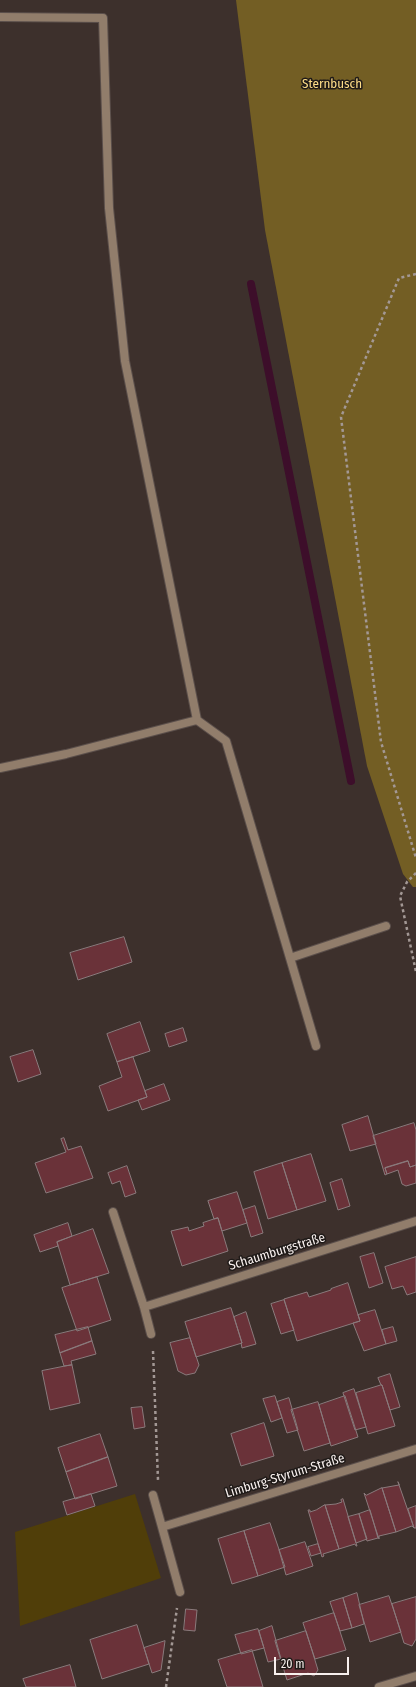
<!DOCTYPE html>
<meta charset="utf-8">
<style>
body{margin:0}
#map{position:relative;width:416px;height:1687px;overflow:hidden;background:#3d302c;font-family:"Fira Sans Condensed",sans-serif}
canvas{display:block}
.scale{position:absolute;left:274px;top:1657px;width:75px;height:18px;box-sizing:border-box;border:2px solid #f8f0ee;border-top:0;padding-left:5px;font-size:12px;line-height:14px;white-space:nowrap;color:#f8f0ee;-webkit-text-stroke:3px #1f1a18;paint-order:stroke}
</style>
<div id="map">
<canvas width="416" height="1687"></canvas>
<div class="scale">20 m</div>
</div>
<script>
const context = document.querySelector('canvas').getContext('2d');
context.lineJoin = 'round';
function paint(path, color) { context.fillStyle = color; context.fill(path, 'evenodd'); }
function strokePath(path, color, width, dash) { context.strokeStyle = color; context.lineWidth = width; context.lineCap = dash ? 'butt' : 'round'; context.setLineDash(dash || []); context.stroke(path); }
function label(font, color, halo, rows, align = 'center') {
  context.font = font + ' "Fira Sans Condensed",sans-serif'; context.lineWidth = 3; context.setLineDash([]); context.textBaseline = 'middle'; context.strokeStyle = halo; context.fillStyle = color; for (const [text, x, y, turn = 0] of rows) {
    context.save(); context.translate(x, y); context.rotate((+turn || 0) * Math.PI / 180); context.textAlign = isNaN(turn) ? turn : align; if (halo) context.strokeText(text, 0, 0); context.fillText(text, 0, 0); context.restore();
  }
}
paint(new Path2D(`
 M135 1494 161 1578 20 1626 15 1532Z`), '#503e09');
paint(new Path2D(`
 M236 0H416V887H413L403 874 367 766 265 230Z`), '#735e24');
strokePath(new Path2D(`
 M251 284 351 781`), '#3d0e2a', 8);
const building = new Path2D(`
 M124 937 132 962 78 980 70 953Z
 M140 1022 150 1051 117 1062 107 1034Z
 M183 1028 187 1041 169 1047 165 1034Z
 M33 1050 41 1074 18 1082 10 1057Z
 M133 1057 147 1097 108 1111 99 1086 122 1077 117 1062Z
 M164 1084 170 1100 142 1110 138 1100 147 1097 145 1091Z
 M368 1116 376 1144 350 1151 342 1125Z
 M414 1123 416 1130V1165L410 1167 408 1161 385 1168 387 1174 385 1175 373 1136Z
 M64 1138 68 1150 81 1146 93 1178 46 1193 35 1163 66 1152 61 1139Z
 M311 1154 326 1201 297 1210 282 1163Z
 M408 1161 410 1167 416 1165V1183L406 1186 402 1184 398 1170 387 1174 385 1168Z
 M282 1163 297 1210 268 1219 254 1172Z
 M127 1166 136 1193 125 1197 120 1181 112 1184 108 1173Z
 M342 1179 350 1206 338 1210 330 1183Z
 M237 1192 247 1223 222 1231 218 1218 214 1219 208 1201Z
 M255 1206 263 1233 251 1237 243 1210Z
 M218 1218 228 1251 182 1266 171 1231 188 1227 189 1231 204 1226 203 1223Z
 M68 1223 72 1236 57 1242 58 1246 40 1252 34 1235Z
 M93 1229 109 1273 70 1285 57 1242Z
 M374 1253 383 1283 369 1288 360 1257Z
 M416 1257V1292L407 1295 403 1286 392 1289 385 1267Z
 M97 1277 111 1320 77 1331 62 1288Z
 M348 1283 360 1321 297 1341 284 1299 307 1292 309 1297 331 1290V1289Z
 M284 1300 294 1330 281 1334 271 1304Z
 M231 1308 242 1343 196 1357 185 1322Z
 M375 1310 386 1344 364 1351 353 1323 360 1321 358 1315Z
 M246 1312 256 1344 242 1348 241 1343H242L234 1317Z
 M88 1327 92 1341 60 1353 55 1335Z
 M393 1327 397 1341 386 1344 382 1330Z
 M190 1338 199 1365 195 1373 186 1375 178 1371 170 1343Z
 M92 1341 96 1354 71 1361 72 1365 64 1366 60 1353Z
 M72 1365 80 1403 50 1410 42 1371Z
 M390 1374 400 1407 390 1410 382 1385H381L378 1378Z
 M381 1385H382L395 1426 368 1434 356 1393Z
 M354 1389 366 1427 355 1430 343 1393Z
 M275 1396 282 1418 271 1422 263 1399Z
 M345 1396 358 1437 331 1446 319 1405Z
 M289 1398 298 1430 287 1433 277 1402Z
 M318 1402 330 1443 304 1451 291 1410Z
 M142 1407 145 1427 134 1429 131 1408Z
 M264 1423 274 1456 241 1466 231 1434Z
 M100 1434 108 1457 66 1472 58 1448Z
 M108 1457 117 1486 75 1499 66 1472Z
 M398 1482 414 1528 412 1526 396 1532 382 1488 399 1485Z
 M382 1488 396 1532 379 1536V1539L364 1493 366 1495Z
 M91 1494 95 1506 67 1515 63 1502Z
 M343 1499 357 1546H356L355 1544 339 1549 325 1505 336 1504 342 1502 341 1500Z
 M325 1505 339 1549 323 1554 324 1556 322 1557 308 1510H310V1512L316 1510Z
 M416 1506V1528H414L408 1509Z
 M370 1510 378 1538 367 1541 359 1514Z
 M359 1514 367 1539 356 1543 348 1517Z
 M270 1523 285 1567 258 1576 244 1531Z
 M244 1531 258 1576 232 1584 218 1539Z
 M305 1542 313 1566 286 1575 279 1550Z
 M318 1544 321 1553 311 1556 308 1547Z
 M357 1593 364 1624 352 1628 343 1598Z
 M389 1596 401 1632 370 1642 359 1605Z
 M416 1597V1639L412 1646 404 1643 392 1604Z
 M343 1598 352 1628 340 1631 330 1602Z
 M186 1609 197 1610 195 1631 184 1630Z
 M334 1613 346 1650 315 1659 303 1623Z
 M137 1625 149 1664 102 1679 90 1640Z
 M272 1626 281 1659 268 1662 259 1631Z
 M258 1629 264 1648 241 1654 235 1635Z
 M306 1631 318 1670 314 1676 308 1673 287 1680 275 1641Z
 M165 1641 161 1670 152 1673 144 1648Z
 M252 1650 263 1687H227L218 1660Z
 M70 1665 76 1687H26L23 1679Z`);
paint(building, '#6a3239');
strokePath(building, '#8a7a7c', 1);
const street = new Path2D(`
 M0 17 103 18 109 208 125 361 197 720 226 741 316 1046
 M0 768 66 754 197 720
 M290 958 386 926
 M113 1212 144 1307 416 1221
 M144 1307 151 1334
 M153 1495 162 1527 416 1449
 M162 1527 180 1592
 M379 1687 416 1676`);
strokePath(street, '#5b4f4b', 10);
strokePath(new Path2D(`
 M416 274 399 278 341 417 381 742 416 858
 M416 873 407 882 400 896 416 972
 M153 1351 158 1480
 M166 1687 177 1608`), '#a39895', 2.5, [3, 3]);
strokePath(street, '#917d6b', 8);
label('13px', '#fddc87', '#1f1a18', [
 ["Sternbusch",332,84]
]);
label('13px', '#f8f0ee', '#1f1a18', [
 ["Schaumburgstraße",277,1252,-17],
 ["Limburg-Styrum-Straße",285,1476,-17]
]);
</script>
